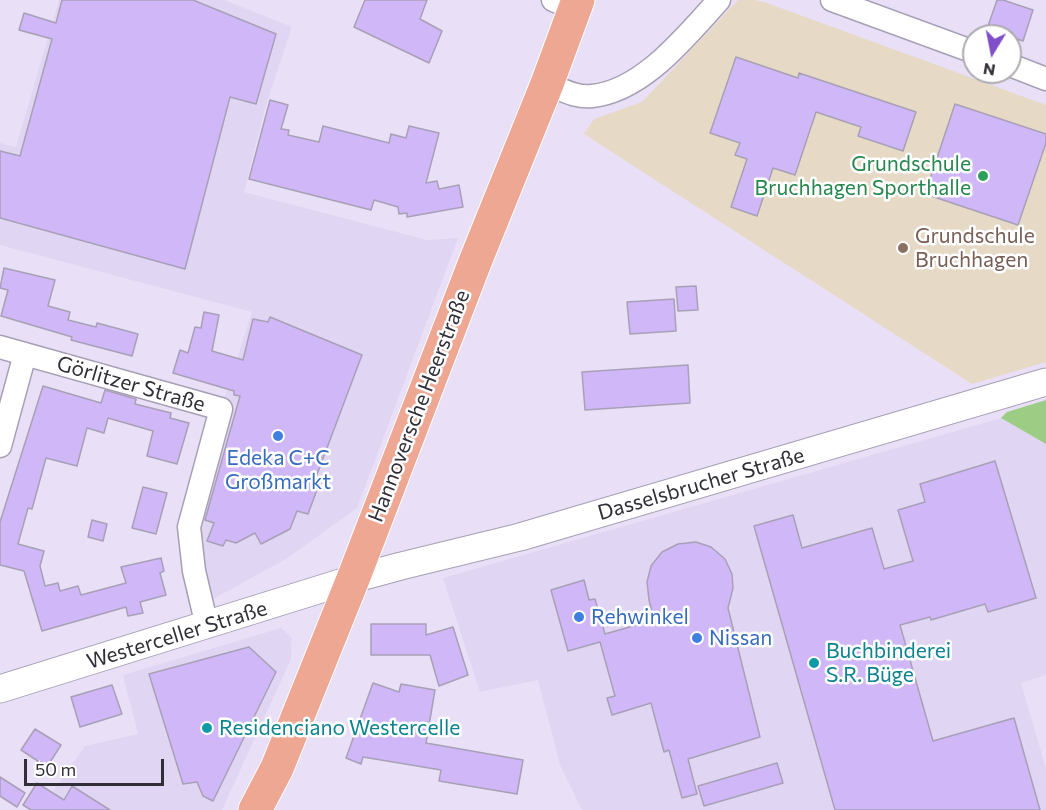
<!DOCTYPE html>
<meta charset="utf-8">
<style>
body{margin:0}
#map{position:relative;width:1046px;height:810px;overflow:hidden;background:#e9e0f7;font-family:Commissioner,sans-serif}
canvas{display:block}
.north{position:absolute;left:962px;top:24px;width:60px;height:60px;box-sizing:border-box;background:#fff;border:2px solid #adabaf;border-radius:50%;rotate:190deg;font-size:16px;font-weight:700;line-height:24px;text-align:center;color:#312e37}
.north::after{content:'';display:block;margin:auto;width:21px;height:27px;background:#7e4fc8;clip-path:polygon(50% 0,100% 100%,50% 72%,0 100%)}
.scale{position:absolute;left:24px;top:759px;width:140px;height:27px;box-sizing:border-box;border:3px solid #312e37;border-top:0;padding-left:8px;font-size:18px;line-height:21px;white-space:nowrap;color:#312e37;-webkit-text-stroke:4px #fff;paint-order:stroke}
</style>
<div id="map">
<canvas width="1046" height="810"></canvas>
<div class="north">N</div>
<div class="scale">50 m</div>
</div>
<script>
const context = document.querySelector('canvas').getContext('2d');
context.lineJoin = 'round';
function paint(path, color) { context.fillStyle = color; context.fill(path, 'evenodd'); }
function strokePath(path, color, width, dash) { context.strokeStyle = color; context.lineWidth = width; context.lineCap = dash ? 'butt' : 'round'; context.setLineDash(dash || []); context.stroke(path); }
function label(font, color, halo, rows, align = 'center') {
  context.font = font + ' Commissioner,sans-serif'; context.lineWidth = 5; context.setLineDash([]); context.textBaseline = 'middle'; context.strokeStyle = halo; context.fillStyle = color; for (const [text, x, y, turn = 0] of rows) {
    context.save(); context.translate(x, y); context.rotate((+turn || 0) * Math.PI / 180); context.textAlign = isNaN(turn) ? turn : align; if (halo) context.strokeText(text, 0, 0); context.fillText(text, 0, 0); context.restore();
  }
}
paint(new Path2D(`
 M59 0H224L292 27 265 108 244 192 427 240 458 238 357 508 286 559 191 611 181 533 252 312 0 245V143L16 147Z
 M1001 418 1046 444V675L1021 683 1046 769V810H582L560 765 538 680 480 692 443 578Z
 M281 628 292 638 291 659 222 810H40L85 746 138 734 123 675Z`), '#e0d5f3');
paint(new Path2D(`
 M738 0H755L767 3 1046 105V362L972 384 584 134 594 119 642 102Z`), '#e6d9c5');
paint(new Path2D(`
 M1046 400V444L1001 418 1007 412Z`), '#9dcc85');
const building = new Path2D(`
 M62 0H193L276 34 256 104 230 97 185 269 0 218V151L20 156 52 39 19 30 24 13 56 23Z
 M365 0H427L420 19 442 31 429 63 354 27Z
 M997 0H1003L1033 10 1023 41 987 29Z
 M736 57 798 78 799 73 916 112 903 151 858 136 861 127 816 112 795 175 773 168 757 216 731 207 747 159 735 155 740 143 710 133Z
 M270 100 288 105 281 129 289 130 288 135 319 142 323 126 389 143 391 134 406 138 409 126 439 133 426 183 437 181 439 189 459 185 463 207 407 217V213L399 214 398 207 374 200 371 210 249 179Z
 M955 104 1046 134V143L1018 225 925 194Z
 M4 268 55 280 48 306 70 312 68 320 96 327 97 323 138 334 132 356 71 340 72 337 1 316 8 290 0 288Z
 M696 286 698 310 678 311 676 287Z
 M674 299 676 331 630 334 627 302Z
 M204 312 219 315 212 351 243 360 253 319 268 322 270 317 362 355 313 485 318 487 308 514 297 511 290 529 261 544 255 533 236 543 226 540 223 546 207 541 214 523 205 520 240 396 234 395V391L173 373 180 350 188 353 195 327 201 328Z
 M688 365 690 403 585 410 582 372Z
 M43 386 101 403 105 390 136 399 135 404 171 413 170 418 189 423 177 464 147 456 153 431 108 418 104 433 87 428 77 466 46 458 32 509 28 508 18 544 44 551 40 566 45 586 58 583 60 591 78 586 81 595 126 583 121 567 161 558 164 571 160 573 166 595 140 602 143 613 128 616 126 607 42 631 24 571 0 565V522Z
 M995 461 1036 598 988 612 985 604 931 620 930 617 900 625 933 741 1014 718 1040 810H835L754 526 793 515 802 548 872 528 884 569 913 561 898 510 925 502 920 484Z
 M143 487 167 493 156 534 132 528Z
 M92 520 107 524 103 541 88 537Z
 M696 542 711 547 725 559 732 574 733 588 728 608 760 737 688 759 697 794 682 798 669 750 664 752 651 703 612 715 607 698 615 696 600 642 568 651 551 590 584 580 589 600 595 599 605 634 654 620 649 600 647 582 651 566 662 552 678 544Z
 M371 624H426V635L453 627 468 675 439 686 430 655H371Z
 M249 647 276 672 213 801 203 796 197 782 183 784 149 674Z
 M373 683 399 692 401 684 435 690 426 743 523 760 517 794 439 781 441 770 363 757 361 764 346 758Z
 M112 685 122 714 80 727 71 697Z
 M35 729 61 745 47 767 21 750Z
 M777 763 783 783 704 806 698 786Z
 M0 777 25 793 17 807 0 796Z
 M37 783 64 800 72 786 110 810H31L23 805Z`);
paint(building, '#d0b7f7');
strokePath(building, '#a8a0b6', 1.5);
const minor = new Path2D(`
 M553 0 575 9
 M832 0 974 52
 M1010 65 1046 79
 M547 84C561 89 576 98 592 96 643 91 686 36 719 0
 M0 347 221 409 189 527 194 571 207 626
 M0 446 25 354`);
const tertiary = new Path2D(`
 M0 689 353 579 401 566 520 537 1046 382`);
const primary = new Path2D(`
 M255 810 277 768 353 579 475 262 547 84 578 0`);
strokePath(minor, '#a79fb4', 25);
strokePath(tertiary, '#a79fb4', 29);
strokePath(primary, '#fff', 35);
strokePath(minor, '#fff', 22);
strokePath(tertiary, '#fff', 27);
strokePath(primary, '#eea793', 33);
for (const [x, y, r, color] of [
 [983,176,6,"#2e9e5b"],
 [903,248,6,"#8d6e63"],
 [278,436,6,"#3f7fe0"],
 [579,617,6,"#3f7fe0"],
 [697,638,6,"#3f7fe0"],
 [814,663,6,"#0f9aa8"],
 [207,728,6,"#0f9aa8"]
]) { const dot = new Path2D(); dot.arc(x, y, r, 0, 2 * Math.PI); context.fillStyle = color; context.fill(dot); strokePath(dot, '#fff', 2); }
label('21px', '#27864d', '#fff', [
 ["Grundschule",971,164],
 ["Bruchhagen Sporthalle",971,188]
], 'right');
label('21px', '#785e54', '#fff', [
 ["Grundschule",915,236],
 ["Bruchhagen",915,260]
], 'left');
label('21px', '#312e37', '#fff', [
 ["Görlitzer Straße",131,384,16],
 ["Hannoversche Heerstraße",419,406,-69],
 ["Dasselsbrucher Straße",701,484,-16],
 ["Westerceller Straße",177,635,-17]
]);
label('21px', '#366cbe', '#fff', [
 ["Edeka C+C",278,458,"center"],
 ["Großmarkt",278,482,"center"],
 ["Rehwinkel",591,617],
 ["Nissan",709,638]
], 'left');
label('21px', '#0d838f', '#fff', [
 ["Buchbinderei",826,651],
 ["S.R. Büge",826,675],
 ["Residenciano Westercelle",219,728]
], 'left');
</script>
